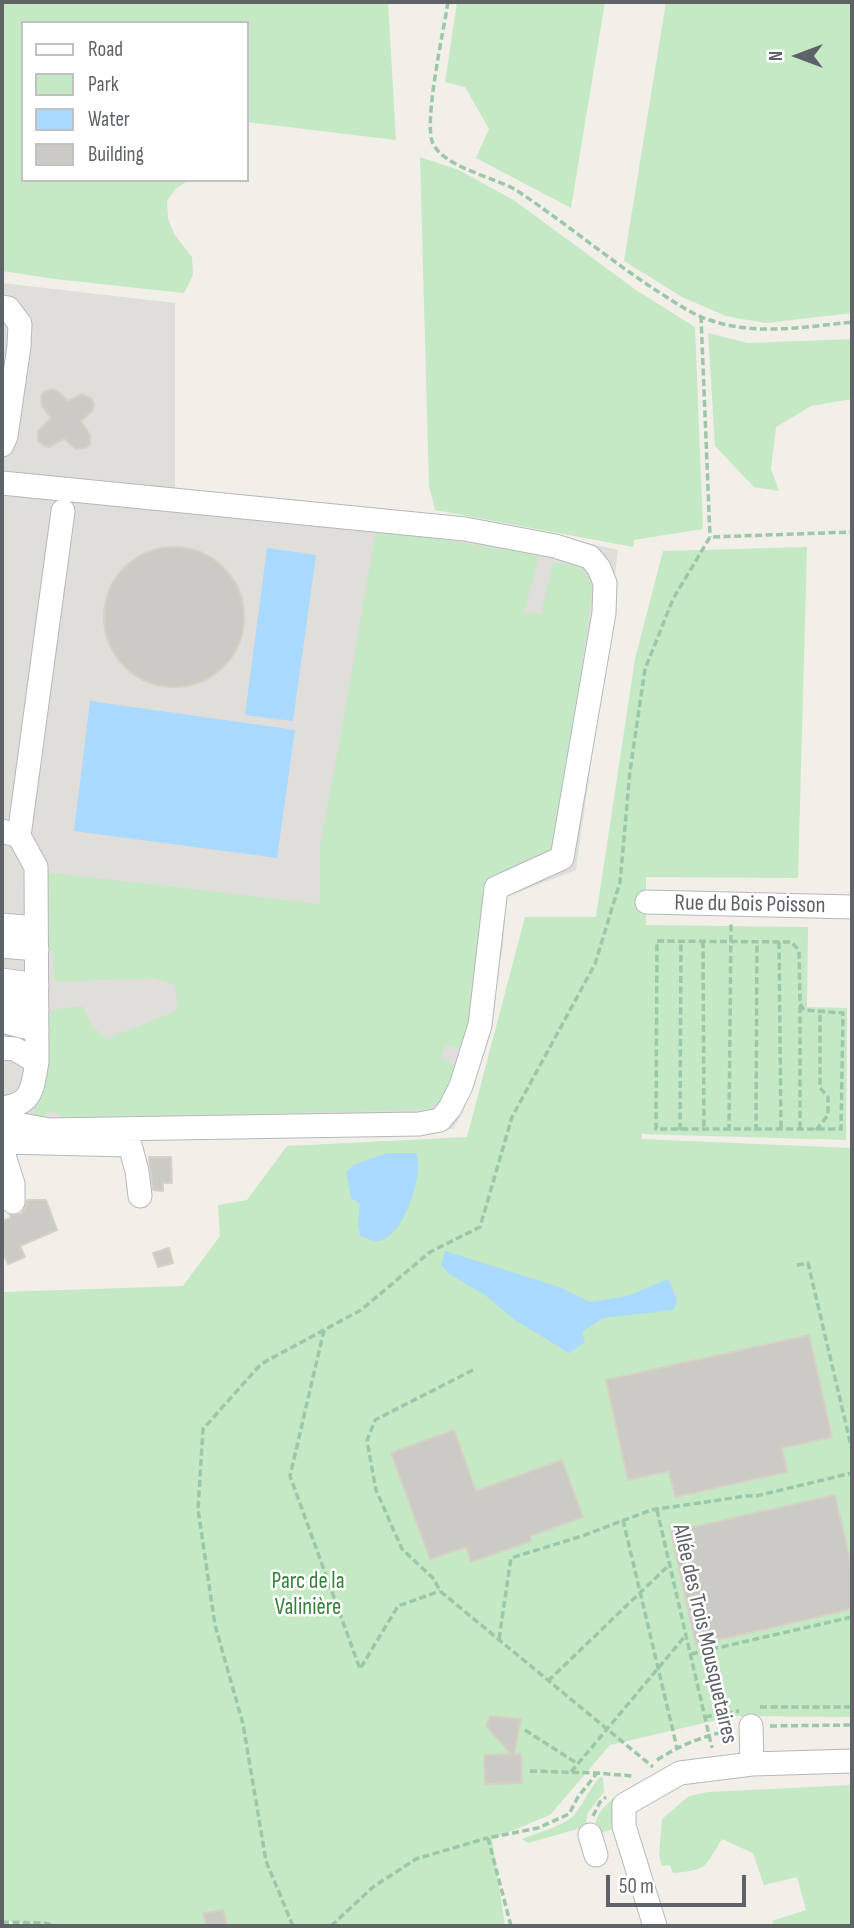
<!DOCTYPE html>
<meta charset="utf-8">
<style>
body{margin:0}
#map{position:relative;width:854px;height:1928px;overflow:hidden;background:#f1efe8;font-family:"Sofia Sans Condensed",sans-serif}
canvas{display:block}
.frame{position:absolute;inset:0;border:4px solid #5f6368;pointer-events:none}
.legend{position:absolute;left:21px;top:21px;width:228px;height:161px;box-sizing:border-box;background:#fff;border:2px solid #bfc1c3;margin:0;padding:9px 12px;list-style:none;font-size:21px;color:#5f6368}
.legend li{display:flex;align-items:center;gap:14px;height:35px}
.legend b{width:35px;border:2px solid #bfc1c3}
.north{position:absolute;left:763px;top:21px;width:70px;height:70px;-webkit-text-stroke:5px #fff;paint-order:stroke;rotate:270deg;font-size:19px;font-weight:700;line-height:28px;text-align:center;color:#5f6368}
.north::after{content:'';display:block;margin:auto;width:24px;height:32px;background:#5f6368;clip-path:polygon(50% 0,100% 100%,50% 72%,0 100%)}
.scale{position:absolute;left:606px;top:1875px;width:140px;height:32px;box-sizing:border-box;border:4px solid #5f6368;border-top:0;padding-left:9px;font-size:21px;line-height:24px;white-space:nowrap;color:#5f6368;-webkit-text-stroke:5px #fff;paint-order:stroke}
</style>
<div id="map">
<canvas width="854" height="1928"></canvas>
<div class="frame"></div>
<ul class="legend">
<li><b style="height:9px;background:#fff"></b>Road</li>
<li><b style="height:19px;background:#c5e8c5"></b>Park</li>
<li><b style="height:19px;background:#aadaff"></b>Water</li>
<li><b style="height:19px;background:#cccac5"></b>Building</li>
</ul>
<div class="north">N</div>
<div class="scale">50 m</div>
</div>
<script>
const context = document.querySelector('canvas').getContext('2d');
context.lineJoin = 'round';
function paint(path, color) { context.fillStyle = color; context.fill(path, 'evenodd'); }
function strokePath(path, color, width, dash) { context.strokeStyle = color; context.lineWidth = width; context.lineCap = dash ? 'butt' : 'round'; context.setLineDash(dash || []); context.stroke(path); }
function label(font, color, halo, rows, align = 'center') {
  context.font = font + ' "Sofia Sans Condensed",sans-serif'; context.lineWidth = 5; context.setLineDash([]); context.textBaseline = 'middle'; context.strokeStyle = halo; context.fillStyle = color; for (const [text, x, y, turn = 0] of rows) {
    context.save(); context.translate(x, y); context.rotate((+turn || 0) * Math.PI / 180); context.textAlign = isNaN(turn) ? turn : align; if (halo) context.strokeText(text, 0, 0); context.fillText(text, 0, 0); context.restore();
  }
}
paint(new Path2D(`
 M2 283 175 303V490L491 521 618 550 602 684 576 870 506 897 503 945 489 1025 463 1112 453 1129 105 1139 2 1138Z`), '#e0deda');
paint(new Path2D(`
 M2 2H388L396 140 247 122V23H23V180H189L175 189 167 201 168 218 174 234 192 257 193 275 184 293 55 279 2 271Z
 M457 2H605L571 208 476 158 489 129 465 87 445 82Z
 M666 2H852V313L766 323 742 319 726 316 682 297 624 261Z
 M420 157 459 170 515 201 636 290 695 327 703 529 634 540 633 547 435 510 429 486Z
 M708 333 748 343 852 339V399L811 406 776 427 771 469 779 491 754 487 715 446Z
 M376 529 539 555 524 613 541 614 553 562 579 566 593 582 558 853 486 888 466 1050 446 1045 440 1057 456 1066C448 1085 444 1108 421 1110L62 1118 55 1111 46 1113 44 1120 32 1118 39 1097 51 1010 83 1006 92 1026 107 1039 178 1010 175 985 153 978 54 982V956L42 936 45 872 320 904V846L346 706Z
 M807 547 798 878 646 877V925L808 927 807 1007 847 1008 846 1140 642 1134 641 1139 852 1148V1717L734 1716 610 1745 550 1815 492 1839 505 1926H36L2 1920V1292L183 1286 220 1236 218 1205 247 1200 287 1146 467 1137 525 917H596L635 659 663 551Z
 M600 1777 603 1778 604 1792 587 1814 585 1837 581 1828 528 1843 522 1839C538 1832 562 1827 574 1815 584 1803 589 1789 600 1777Z
 M852 1785V1926H774L772 1921 806 1910 797 1877 764 1885 753 1853 722 1839C704 1867 709 1870 673 1873L670 1865 662 1866 659 1855 662 1819 689 1796 708 1792Z
 M613 1799 616 1822 613 1829 595 1834C595 1816 600 1810 613 1799Z`), '#c5e8c5');
paint(new Path2D(`
 M267 548 316 555 293 721 245 715Z
 M90 701 295 730 277 858 74 831Z
 M387 1153H416C425 1172 403 1242 376 1241 371 1241 365 1237 360 1236L358 1226 360 1204 351 1198 346 1172 354 1165Z
 M445 1251 559 1287 590 1302 628 1296 668 1279 677 1300 674 1310 603 1318 582 1332 585 1342 569 1353 515 1320 485 1295 448 1273 441 1265Z`), '#aadaff');
const building = new Path2D(`
 M52 389 58 391 68 401 82 394 92 399 94 405 92 411 81 421 90 435V444L86 448 76 449 64 439 49 447 43 445 38 441V431L51 418 42 406 41 397 44 392Z
 M104 617a70 70 0 1 1 140 0a70 70 0 1 1-140 0Z
 M149 1157H171L172 1183H163V1191L153 1190Z
 M27 1200H46L57 1230 20 1246 25 1257 8 1264 2 1250V1221L11 1218 10 1215 21 1214 25 1208Z
 M169 1248 173 1263 158 1267 153 1253Z
 M809 1335 832 1437 782 1448 787 1472 675 1497 669 1471 628 1480 606 1380Z
 M454 1430 476 1491 562 1460 583 1517 530 1536 531 1541 471 1562 466 1547 430 1559 391 1453Z
 M835 1495 852 1569V1609L696 1645 671 1532Z
 M490 1716 521 1719 514 1754H521L522 1783 485 1784 484 1755 511 1754 486 1726Z
 M223 1910 227 1926H206L203 1913Z`);
paint(building, '#cccac5');
strokePath(building, '#d6d1c6', 2);
const minor = new Path2D(`
 M2 307 8 308 20 324 19 346 6 436 2 445
 M2 483 465 529 555 546 590 557 599 568 605 583 604 613 562 858 496 888 480 1025 461 1086 450 1108 440 1120 419 1124 50 1130 10 1123 2 1118
 M2 831 19 836 36 867 37 1062C32 1089 33 1104 2 1108
 M19 836 63 511
 M647 902 852 907
 M2 925 36 928
 M2 946 37 949
 M2 980 37 985
 M2 1001 37 1009
 M2 1021 37 1030
 M2 1048 15 1049 37 1062
 M2 1142 130 1145 137 1171 140 1196
 M2 1149 13 1184V1202
 M751 1726 752 1764
 M590 1835 596 1855
 M655 1926 624 1826V1805L680 1773 752 1764 852 1761`);
strokePath(minor, '#b5b8bc', 25);
strokePath(new Path2D(`
 M448 2C444 29 423 123 433 144 446 168 494 177 516 190 563 221 607 258 654 289 672 300 690 314 710 320 756 336 805 327 852 322
 M701 316 710 537
 M657 941 791 942 799 950 800 1004 804 1010 843 1013 841 1129H656Z
 M703 941 704 1131
 M779 942 781 1130
 M800 1006V1130
 M680 1130 681 941
 M816 1130 828 1115V1097L820 1088V1011
 M729 1131 731 923
 M756 1131 757 942
 M797 1265 808 1263 852 1450
 M324 1330 290 1476 360 1669 398 1606 440 1591
 M473 1370 375 1420 367 1441 376 1490 402 1549 434 1579 440 1591 653 1767
 M657 1510 712 1748
 M623 1520 677 1748
 M499 1639 511 1558 582 1536 651 1510 746 1496H756L852 1473
 M691 1654 852 1617
 M548 1681 670 1564
 M760 1707H852
 M705 1717 739 1711
 M770 1726 852 1725
 M525 1730 578 1764
 M657 1760C680 1745 704 1736 731 1730
 M530 1771 597 1773 632 1776
 M571 1772 686 1635
 M593 1816 600 1802 606 1797
 M2 1922 44 1923 57 1926
 M293 1926 266 1861 243 1724 215 1625 198 1509 203 1429 261 1364 361 1310 430 1252 480 1227 512 1117 595 964 620 882 630 771 645 669 673 599 710 537 852 532
 M331 1926 373 1887 416 1859 487 1838
 M511 1926 488 1838 538 1828 569 1814 578 1797 597 1773`), '#9cc7a9', 3.5, [7, 3.5]);
strokePath(minor, '#fff', 23);
label('23px', '#5f6368', '#fff', [
 ["Rue du Bois Poisson",750,905,1],
 ["Allée des Trois Mousquetaires",704,1634,77]
]);
label('23px', '#348238', '#fff', [
 ["Parc de la",308,1582],
 ["Valinière",308,1608]
]);
</script>
